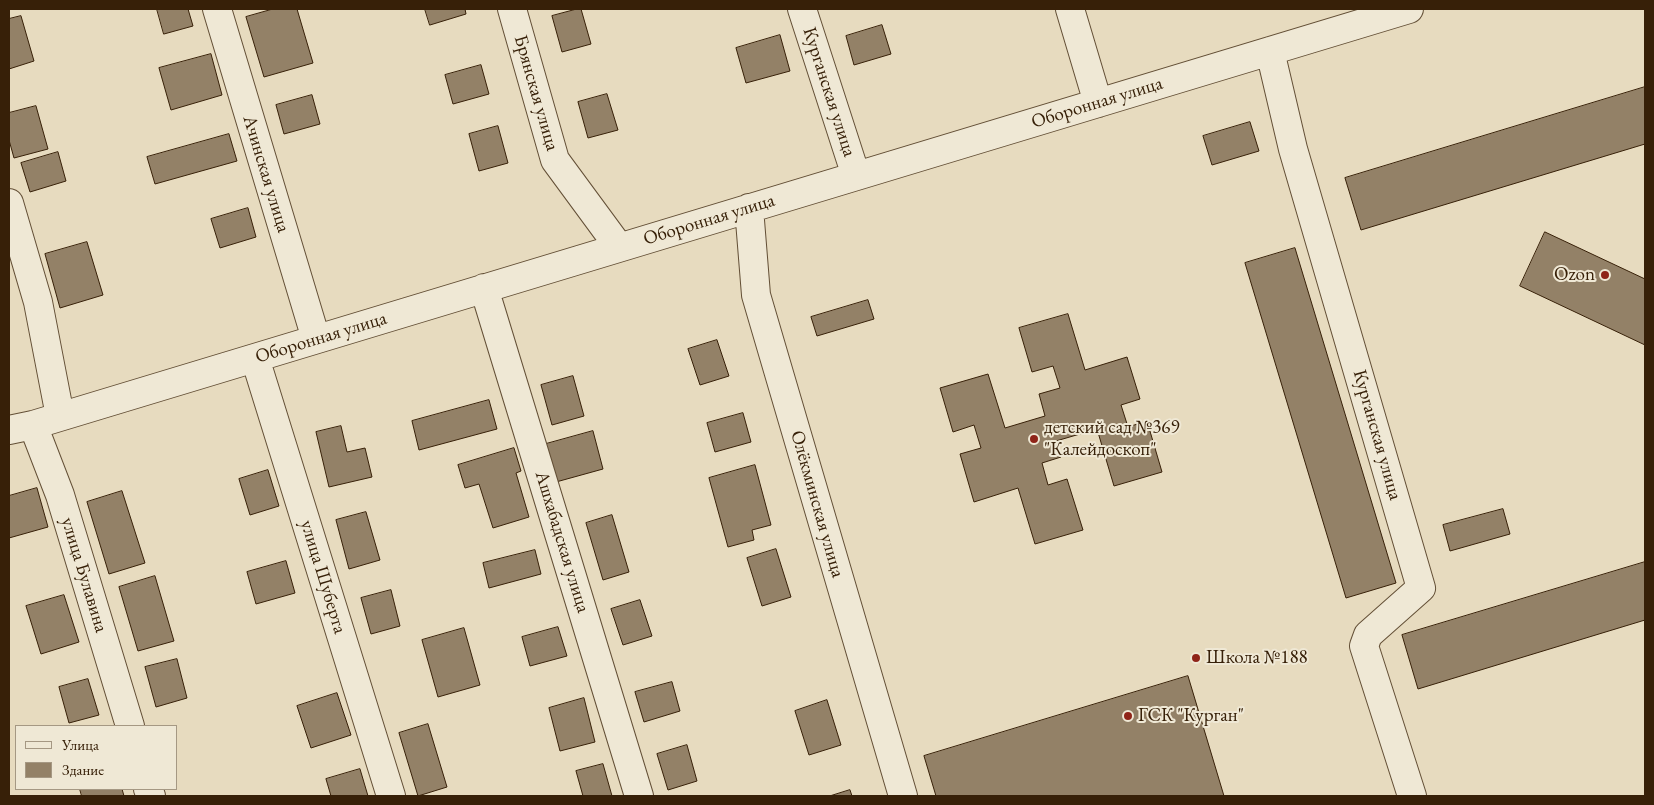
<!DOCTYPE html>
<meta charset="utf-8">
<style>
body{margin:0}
#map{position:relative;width:1654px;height:805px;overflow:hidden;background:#e7dbbf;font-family:"EB Garamond",serif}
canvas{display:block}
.frame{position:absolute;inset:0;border:10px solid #372008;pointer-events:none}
.legend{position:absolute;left:15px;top:725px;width:162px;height:65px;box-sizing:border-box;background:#efe8d5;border:1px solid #a59883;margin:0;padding:6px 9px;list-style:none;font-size:15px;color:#372008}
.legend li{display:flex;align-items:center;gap:10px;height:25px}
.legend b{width:25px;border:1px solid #a59883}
</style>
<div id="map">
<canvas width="1654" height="805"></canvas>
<div class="frame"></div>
<ul class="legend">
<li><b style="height:6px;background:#efe8d5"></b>Улица</li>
<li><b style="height:14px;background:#938167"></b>Здание</li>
</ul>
</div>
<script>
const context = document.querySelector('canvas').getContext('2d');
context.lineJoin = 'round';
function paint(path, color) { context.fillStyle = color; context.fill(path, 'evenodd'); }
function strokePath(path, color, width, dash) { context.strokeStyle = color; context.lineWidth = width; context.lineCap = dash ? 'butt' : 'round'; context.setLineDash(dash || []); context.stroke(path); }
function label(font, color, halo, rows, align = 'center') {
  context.font = font + ' "EB Garamond",serif'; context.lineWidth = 4; context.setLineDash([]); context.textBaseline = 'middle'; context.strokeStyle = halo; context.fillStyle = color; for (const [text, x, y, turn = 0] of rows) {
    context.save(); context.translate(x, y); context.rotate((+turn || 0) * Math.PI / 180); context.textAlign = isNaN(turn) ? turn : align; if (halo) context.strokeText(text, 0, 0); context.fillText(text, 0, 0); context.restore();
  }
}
const building = new Path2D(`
 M157 9H188L193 26 164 34Z
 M273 9H297L313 63 264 77 246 17Z
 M425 9H465L466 14 430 25Z
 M577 9H581L591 44 562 52 552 16Z
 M21 16 34 61 9 69V19Z
 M882 25 891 54 854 65 846 36Z
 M780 35 790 71 746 83 736 48Z
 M211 54 222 95 171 110 159 68Z
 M481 65 489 94 453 104 445 75Z
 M1645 87V144L1361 230 1345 178Z
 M607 94 618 130 588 138 578 102Z
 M312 95 320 124 284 134 276 105Z
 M36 106 48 149 14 158 9 140V113Z
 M1250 122 1259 151 1212 165 1203 136Z
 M498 126 508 163 479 171 469 134Z
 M229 134 237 161 155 184 147 157Z
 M58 152 66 181 30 192 21 163Z
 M248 208 256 237 220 248 211 219Z
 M1545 232 1645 279V345L1520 286Z
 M87 242 103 295 60 308 45 254Z
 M1295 248 1396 583 1346 598 1245 263Z
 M868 300 874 319 817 336 811 317Z
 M1068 314 1085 370 1127 357 1140 399 1121 405 1128 427 1147 421 1162 472 1114 486 1097 429 1056 441 1061 457 1042 463 1048 485 1067 479 1083 530 1035 544 1018 488 974 502 960 454 981 448 974 425 953 432 940 388 988 374 1005 428 1045 416 1039 394 1060 388 1053 366 1032 372 1019 328Z
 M717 340 729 376 700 385 688 349Z
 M573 376 584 416 552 425 541 385Z
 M489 400 497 429 419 450 412 421Z
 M743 413 751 442 715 452 707 423Z
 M341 426 347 452 365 448 372 477 329 487 316 432Z
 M593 431 603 469 556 482 546 444Z
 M514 448 521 471 516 473 529 517 493 528 479 484 465 488 458 465Z
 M755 465 771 525 752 530 754 540 728 547 709 478Z
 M268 470 279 506 250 515 239 479Z
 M37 488 48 527 9 538V496Z
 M122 491 145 563 109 574 87 502Z
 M1503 509 1510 534 1450 551 1443 525Z
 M366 512 380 560 349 569 336 520Z
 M612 515 629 572 603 580 586 523Z
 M776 549 791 597 762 606 747 558Z
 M535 550 541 574 489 588 483 563Z
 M286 561 295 593 256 604 247 572Z
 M1645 562V620L1418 689 1402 635Z
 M155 576 174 641 138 651 119 587Z
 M391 590 400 626 371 634 361 598Z
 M64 595 79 642 41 654 26 606Z
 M640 600 652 636 623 645 611 609Z
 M558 627 567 656 530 666 522 637Z
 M464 628 480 685 438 697 422 640Z
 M177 659 187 698 156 707 145 667Z
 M1188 676 1224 796H936L924 756Z
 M88 679 99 715 69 723 59 687Z
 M672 682 680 711 644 722 635 692Z
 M337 693 351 735 311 748 297 706Z
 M584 698 595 742 560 751 549 708Z
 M827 700 841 745 809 755 795 711Z
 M428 724 447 787 418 796 399 733Z
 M687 745 697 781 668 790 657 754Z
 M603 764 612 796H583L576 771Z
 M360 769 368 796H331L326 779Z
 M80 789H122L124 796H82Z
 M850 790 852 796H830Z`);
paint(building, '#938167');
strokePath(building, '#372008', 1);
const minor = new Path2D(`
 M217 9 316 339
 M512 9 555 160 619 247
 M802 9 856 176
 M1070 9 1098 103
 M1270 51 1293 149 1421 588 1368 635 1364 646 1412 796
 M9 203 38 302 60 416
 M749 208 756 295 903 796
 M484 288 639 796
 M255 358 391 796
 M33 425 60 495 130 726
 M9 430 33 425 1409 9
 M148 789 151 796`);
strokePath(minor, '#634f36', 30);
strokePath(minor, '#efe8d5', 28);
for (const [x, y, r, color] of [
 [1605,275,5,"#8f2418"],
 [1034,439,5,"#8f2418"],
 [1196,658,5,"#8f2418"],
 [1128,716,5,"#8f2418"]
]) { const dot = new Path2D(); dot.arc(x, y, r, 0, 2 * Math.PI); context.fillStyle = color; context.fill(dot); strokePath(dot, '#efe8d5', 2); }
label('19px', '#372008', '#efe8d5', [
 ["Курганская улица",829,92,72],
 ["Брянская улица",536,93,74],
 ["Оборонная улица",1097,103,-17],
 ["Ачинская улица",266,174,73],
 ["Оборонная улица",709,220,-17],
 ["Оборонная улица",321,338,-17],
 ["Курганская улица",1377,435,74],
 ["Олёкминская улица",817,504,74],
 ["Ашхабадская улица",562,542,73],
 ["улица Булавина",84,575,73],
 ["улица Шуберта",323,577,73]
]);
label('19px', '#372008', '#efe8d5', [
 ["Ozon",1595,275,"right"],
 ["детский сад №369",1044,428],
 ["\"Калейдоскоп\"",1044,450],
 ["Школа №188",1206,658],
 ["ГСК \"Курган\"",1138,716]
], 'left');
</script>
